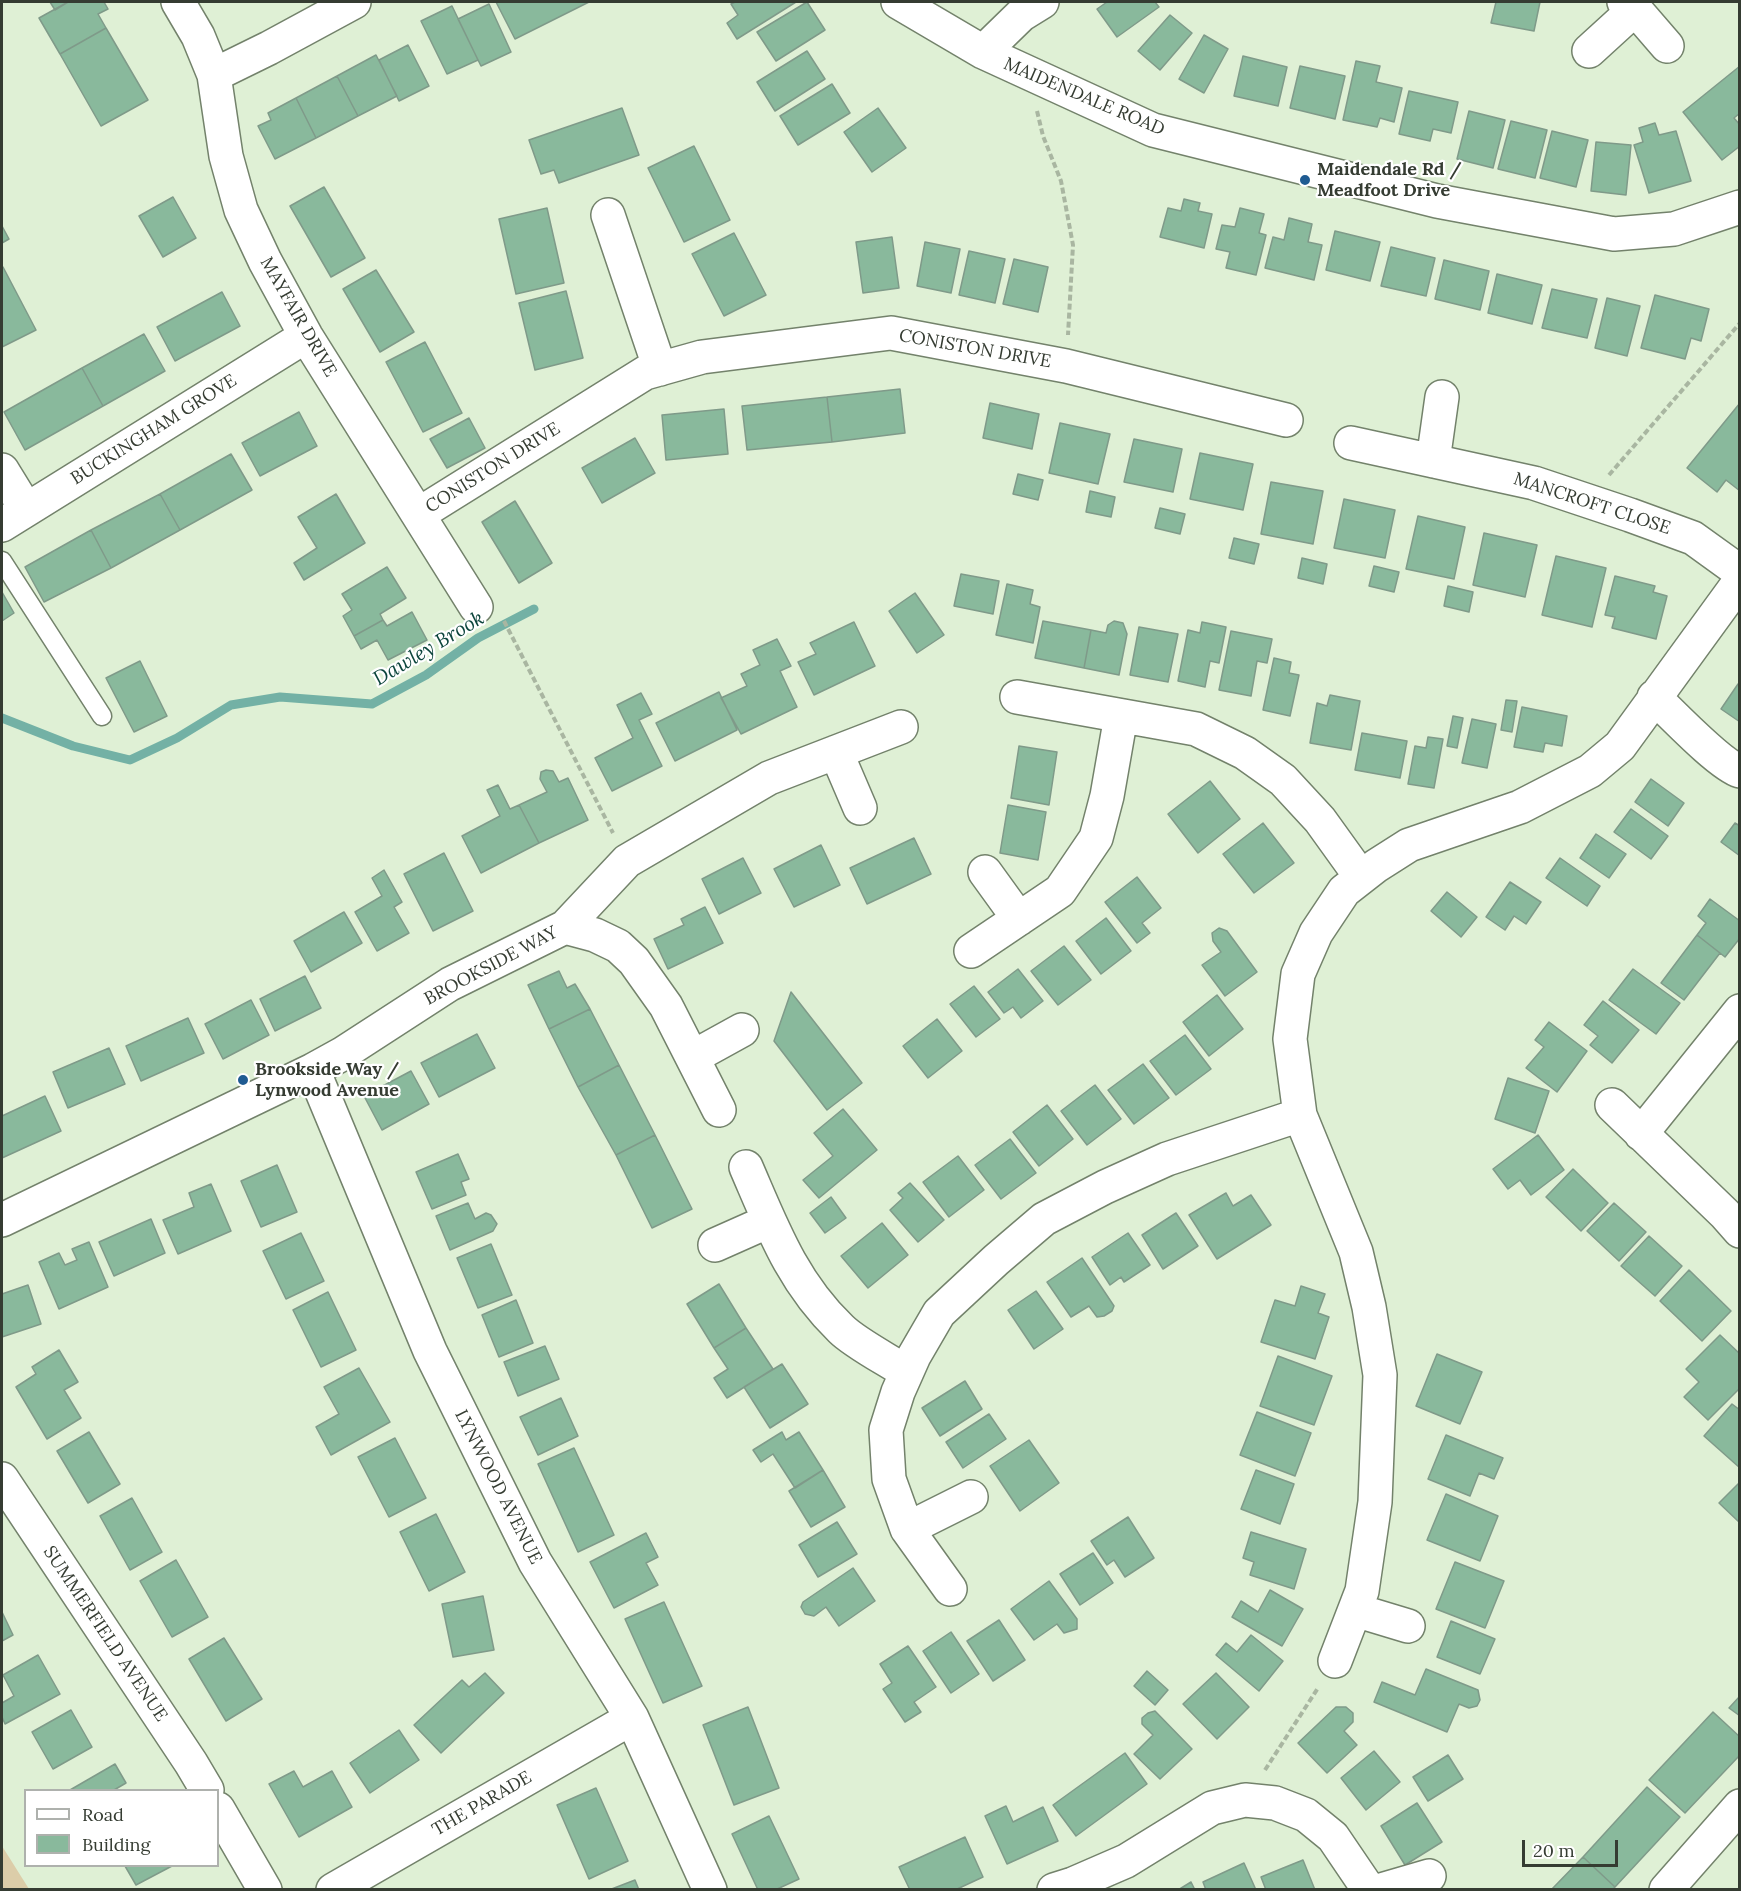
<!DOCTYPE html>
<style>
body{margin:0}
#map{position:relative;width:1741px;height:1891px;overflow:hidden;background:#dff0d5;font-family:Lora,serif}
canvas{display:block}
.frame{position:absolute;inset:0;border:3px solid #353c32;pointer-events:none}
.legend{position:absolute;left:24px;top:1789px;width:195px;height:78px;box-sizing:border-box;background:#fff;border:2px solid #aeb1ad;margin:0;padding:8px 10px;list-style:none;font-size:18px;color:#353c32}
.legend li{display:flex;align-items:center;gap:12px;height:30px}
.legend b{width:30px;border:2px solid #aeb1ad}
.scale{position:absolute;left:1522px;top:1840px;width:96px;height:27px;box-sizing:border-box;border:3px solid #353c32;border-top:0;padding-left:8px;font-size:18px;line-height:21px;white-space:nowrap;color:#353c32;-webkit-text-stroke:4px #fff;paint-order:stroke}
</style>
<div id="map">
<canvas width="1741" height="1891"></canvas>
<div class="frame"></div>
<ul class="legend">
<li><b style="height:8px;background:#fff"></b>Road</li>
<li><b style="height:16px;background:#89b99c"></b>Building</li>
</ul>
<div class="scale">20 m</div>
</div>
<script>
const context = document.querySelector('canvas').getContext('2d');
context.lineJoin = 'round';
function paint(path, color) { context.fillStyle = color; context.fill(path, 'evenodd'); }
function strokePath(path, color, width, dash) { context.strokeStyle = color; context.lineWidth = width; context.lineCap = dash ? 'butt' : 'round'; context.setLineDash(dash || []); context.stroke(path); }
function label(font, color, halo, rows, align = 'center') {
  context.font = font + ' Lora,serif'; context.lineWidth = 4.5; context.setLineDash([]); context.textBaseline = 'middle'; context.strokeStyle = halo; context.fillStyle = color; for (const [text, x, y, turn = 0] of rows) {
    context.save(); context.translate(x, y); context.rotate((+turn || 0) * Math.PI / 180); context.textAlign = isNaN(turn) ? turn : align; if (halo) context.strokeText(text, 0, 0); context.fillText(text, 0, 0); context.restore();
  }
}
paint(new Path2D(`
 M2 1846 29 1889H2Z`), '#dccda9');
strokePath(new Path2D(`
 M2 718 73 746 130 760 177 738 231 705 280 697 372 704 426 675 478 638 534 609`), '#73b1a5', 9);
const building = new Path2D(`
 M50 2H68L55 10Z
 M68 2H104L108 9 98 14 106 28 60 54 39 18Z
 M496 2H589L515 39Z
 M735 2H796L737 39 727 23 738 15 731 4Z
 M807 2 825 30 776 61 757 32Z
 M1107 2H1155L1159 7 1117 37 1097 9Z
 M1496 2H1540L1534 31 1491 23Z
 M489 4 511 52 481 66 458 19Z
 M452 6 478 60 447 74 421 21Z
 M1170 15 1192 33 1160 70 1138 51Z
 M106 28 148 100 101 126 60 54Z
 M1204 35 1228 49 1204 93 1179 79Z
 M408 45 429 86 399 101 379 60Z
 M807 51 825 79 775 111 757 82Z
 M376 55 397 96 358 116 337 76Z
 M1243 56 1287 67 1278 106 1234 96Z
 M1356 61 1380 66 1376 82 1402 88 1394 122 1380 118 1377 127 1343 120Z
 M1300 66 1345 76 1335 119 1290 108Z
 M1740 66V113L1734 118 1740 125V146L1722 160 1683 112Z
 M337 76 358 116 316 138 296 98Z
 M832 84 850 113 798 145 780 116Z
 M1409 91 1458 102 1451 133 1433 129 1430 141 1399 134Z
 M296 98 316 138 275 159 258 126 271 120 268 113Z
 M622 108 639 155 559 183 554 170 541 174 529 140Z
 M878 108 906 148 872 172 844 132Z
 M1469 111 1505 120 1493 168 1457 159Z
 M1511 121 1547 130 1535 178 1498 169Z
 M1655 123 1659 135 1676 131 1691 181 1649 193 1634 145 1643 142 1639 128Z
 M1552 131 1588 140 1576 187 1540 178Z
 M1596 142 1631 145 1626 195 1591 191Z
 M694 146 730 220 684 242 648 168Z
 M324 187 365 258 331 277 290 206Z
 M173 197 196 238 163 257 139 216Z
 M1184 199 1200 203 1198 211 1212 214 1204 248 1160 237 1168 208 1181 211Z
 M547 208 564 283 516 294 499 219Z
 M1240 208 1264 214 1259 233 1266 235 1256 275 1226 268 1230 252 1216 249 1222 225 1235 227Z
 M1289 218 1312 224 1308 242 1322 245 1314 280 1265 268 1273 237 1284 240Z
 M2 226 9 239 2 243Z
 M1335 231 1380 242 1370 281 1326 270Z
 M734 233 766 295 724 316 692 254Z
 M892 237 899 288 863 293 856 242Z
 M925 242 960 249 951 293 917 286Z
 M1391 247 1435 258 1426 296 1381 286Z
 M969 251 1005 259 995 303 959 295Z
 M1014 259 1048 267 1038 312 1003 304Z
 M1444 260 1489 271 1480 310 1435 299Z
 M3 267 36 330 2 347V268Z
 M376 270 414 332 380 352 343 289Z
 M1497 274 1542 285 1532 324 1488 313Z
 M1552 289 1597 299 1587 338 1542 328Z
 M566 291 583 358 535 370 519 303Z
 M222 292 240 326 175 361 157 327Z
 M1655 295 1709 309 1701 341 1691 338 1685 359 1641 348Z
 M1607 298 1640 306 1627 356 1595 348Z
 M144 334 165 371 103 406 82 368Z
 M425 342 462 413 423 432 386 362Z
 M82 368 103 406 25 450 4 412Z
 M900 389 905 433 832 442 827 397Z
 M827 397 832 442 747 450 742 406Z
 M990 403 1039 414 1032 449 983 438Z
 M1740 403V491L1726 480 1717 492 1687 468Z
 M724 409 728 454 666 460 662 415Z
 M299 412 317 446 260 476 242 443Z
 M469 418 485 448 447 468 430 439Z
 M1060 423 1110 434 1098 484 1049 473Z
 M635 438 655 473 602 503 582 468Z
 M1134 439 1182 449 1173 492 1124 482Z
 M1200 453 1253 464 1243 510 1190 499Z
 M231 454 252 490 180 530 160 494Z
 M1018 474 1043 480 1038 500 1013 494Z
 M1271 482 1323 491 1313 544 1261 534Z
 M1090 491 1115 497 1111 517 1086 512Z
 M160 494 180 530 111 568 91 530Z
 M336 494 365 543 304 580 294 563 317 548 298 517Z
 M1344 499 1395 510 1385 558 1334 548Z
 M515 501 552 563 519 583 482 522Z
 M1160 508 1185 514 1180 534 1155 528Z
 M1418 516 1465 527 1454 579 1406 569Z
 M91 530 111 568 44 602 25 567Z
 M1484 533 1537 545 1525 597 1473 585Z
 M1234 538 1259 544 1254 564 1229 558Z
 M1556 556 1606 568 1592 627 1542 615Z
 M1302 558 1327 564 1323 584 1298 578Z
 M1374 566 1399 572 1394 592 1369 586Z
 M387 567 406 598 380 614 383 620 354 636 343 616 352 610 342 594Z
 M961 574 999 581 993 614 954 606Z
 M1615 576 1655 586 1653 592 1667 596 1656 639 1612 628 1615 617 1605 615Z
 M1007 584 1033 590 1030 604 1040 607 1033 643 996 635Z
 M1448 586 1473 592 1469 612 1444 606Z
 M2 592 14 613 2 621Z
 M915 593 944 635 917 653 889 611Z
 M412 612 427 640 388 660 377 640 361 649 354 636 383 620 387 626Z
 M1043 621 1091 630 1084 668 1035 658Z
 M1114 621 1123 623 1127 634 1119 675 1084 668 1091 630 1106 633 1108 625Z
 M854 622 875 666 814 695 798 662 816 654 810 643Z
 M1202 622 1226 627 1219 663 1210 661 1205 687 1178 681 1188 630 1200 633Z
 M1139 627 1178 634 1168 682 1130 675Z
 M1231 631 1272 639 1267 663 1257 661 1251 696 1219 690Z
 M777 639 791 666 780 671 797 707 741 734 721 698 747 686 741 674 760 665 753 650Z
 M1274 658 1291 662 1289 673 1299 675 1290 716 1263 710Z
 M140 661 167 716 134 732 106 678Z
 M1738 684 1740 685V722L1721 709Z
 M719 692 737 730 675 761 656 723Z
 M641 693 652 714 639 720 662 766 612 791 595 758 633 738 617 705Z
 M1330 695 1360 701 1351 750 1310 743 1317 703 1327 706Z
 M1506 700 1517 701 1512 732 1501 730Z
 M1522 707 1567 716 1562 746 1545 743 1543 752 1514 747Z
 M1453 716 1463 718 1457 748 1447 746Z
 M1472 719 1496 724 1487 768 1462 763Z
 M1362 733 1407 741 1400 778 1355 770Z
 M1428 737 1443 739 1434 788 1408 784 1415 746 1426 748Z
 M1019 746 1057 752 1049 805 1011 798Z
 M546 770 553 771 559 782 568 778 588 820 539 843 519 805 547 792 540 779 541 772Z
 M1651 779 1684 803 1668 826 1635 802Z
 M1210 781 1240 819 1198 853 1168 814Z
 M498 785 510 809 519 805 539 843 481 873 462 836 500 816 487 790Z
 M1008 805 1046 812 1038 860 1000 853Z
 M1631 809 1668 836 1651 859 1614 832Z
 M1263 823 1294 863 1254 893 1223 854Z
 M1735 823 1740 826V856L1721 842Z
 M1596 834 1626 854 1609 878 1580 858Z
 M914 838 931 874 867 904 850 868Z
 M821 845 840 885 794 907 774 869Z
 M444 853 473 911 433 931 404 874Z
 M743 858 761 893 719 914 702 879Z
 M1560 858 1600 886 1587 906 1546 878Z
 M384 870 402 902 394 907 409 933 377 951 355 912 382 896 372 878Z
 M1137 877 1161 908 1142 923 1150 933 1137 943 1105 902Z
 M1510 882 1541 902 1526 924 1514 916 1505 930 1486 917Z
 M1447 892 1477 917 1461 937 1431 911Z
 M1710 899 1740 921V938L1725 957 1697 935 1706 923 1698 916Z
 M705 907 723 943 668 969 654 939 684 925 681 919Z
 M344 912 362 943 311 972 294 941Z
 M1106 918 1131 951 1101 974 1076 941Z
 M1219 928 1227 931 1257 972 1225 996 1202 965 1221 952 1213 941 1212 933Z
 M1697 935 1720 953 1684 1000 1661 983Z
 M1064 946 1091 980 1058 1005 1031 971Z
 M1018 969 1043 1001 1021 1018 1013 1007 1004 1013 988 992Z
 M1633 969 1680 1003 1656 1034 1609 1000Z
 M559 971 567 988 575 984 590 1009 549 1029 528 985Z
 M305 976 321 1008 275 1031 260 999Z
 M974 986 1000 1019 976 1037 950 1004Z
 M791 992 862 1083 827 1110 774 1041Z
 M1217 995 1243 1029 1209 1056 1183 1022Z
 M251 1000 269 1035 223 1059 205 1024Z
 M1603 1001 1639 1030 1612 1063 1590 1045 1598 1036 1584 1025Z
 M590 1009 619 1065 578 1087 549 1029Z
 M188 1018 204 1053 141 1081 126 1046Z
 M937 1019 962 1051 928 1078 903 1046Z
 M1549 1022 1587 1051 1557 1092 1526 1068 1544 1047 1535 1040Z
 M477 1034 495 1068 439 1097 421 1063Z
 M1185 1035 1211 1069 1176 1095 1150 1061Z
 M109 1048 125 1084 68 1108 53 1072Z
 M1143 1064 1169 1098 1134 1124 1108 1090Z
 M619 1065 655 1135 616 1155 578 1087Z
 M411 1071 429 1104 382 1130 364 1096Z
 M1508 1078 1549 1091 1535 1133 1495 1119Z
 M1095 1085 1121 1119 1087 1145 1061 1111Z
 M45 1096 61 1131 2 1158V1116Z
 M1047 1105 1073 1139 1039 1166 1013 1132Z
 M843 1109 877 1150 819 1198 803 1180 833 1156 814 1133Z
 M655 1135 692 1209 652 1228 616 1155Z
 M1538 1135 1564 1170 1531 1195 1520 1180 1508 1189 1493 1169Z
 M1010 1139 1036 1173 1001 1199 975 1165Z
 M458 1154 469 1179 461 1182 466 1195 432 1209 416 1172Z
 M958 1156 984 1190 949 1217 923 1182Z
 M277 1165 297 1212 261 1227 241 1181Z
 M1573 1169 1608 1203 1581 1231 1546 1197Z
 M910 1183 944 1220 918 1242 890 1210 903 1198 898 1193Z
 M211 1184 231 1231 178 1254 163 1220 194 1207 189 1193Z
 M1226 1193 1233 1206 1251 1195 1271 1225 1217 1259 1189 1215Z
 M831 1197 846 1218 825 1233 810 1213Z
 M468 1203 475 1219 486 1213 491 1215 497 1224 493 1231 450 1250 436 1216Z
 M1614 1203 1646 1232 1619 1261 1587 1231Z
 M1176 1213 1198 1246 1163 1269 1142 1235Z
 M151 1219 165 1253 114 1276 99 1242Z
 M882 1223 908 1255 868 1288 841 1256Z
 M301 1233 324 1281 286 1299 263 1251Z
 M1128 1233 1150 1265 1124 1282 1121 1277 1110 1285 1092 1257Z
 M1649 1236 1682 1266 1655 1296 1621 1266Z
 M89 1242 108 1287 59 1309 39 1262 59 1253 65 1265 77 1260 72 1249Z
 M491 1244 512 1295 478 1308 457 1258Z
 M1082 1258 1114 1306 1112 1311 1104 1316 1097 1317 1089 1306 1071 1317 1047 1282Z
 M1689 1270 1731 1311 1702 1341 1660 1301Z
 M719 1284 746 1328 714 1348 687 1304Z
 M28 1285 41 1324 2 1337V1294Z
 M1301 1286 1325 1294 1318 1313 1329 1317 1315 1359 1261 1342 1275 1300 1295 1306Z
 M1036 1291 1063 1329 1034 1349 1008 1310Z
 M328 1292 356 1350 321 1367 293 1310Z
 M516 1300 533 1343 499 1357 482 1315Z
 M746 1328 773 1369 727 1398 714 1378 728 1369 714 1348Z
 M1720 1335 1740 1354V1388L1708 1420 1684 1397 1699 1382 1686 1369Z
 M545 1346 559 1379 518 1396 504 1362Z
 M59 1350 78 1382 64 1390 81 1418 47 1439 16 1387 36 1374 32 1367Z
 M1437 1354 1482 1372 1460 1424 1416 1406Z
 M1278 1356 1332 1376 1314 1425 1260 1406Z
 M782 1364 808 1404 770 1428 744 1387Z
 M359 1368 390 1422 331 1455 316 1427 339 1414 324 1387Z
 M965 1381 982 1409 940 1436 922 1408Z
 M561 1398 578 1436 538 1455 520 1417Z
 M1732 1404 1740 1410V1468L1704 1436Z
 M1257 1412 1311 1433 1295 1476 1240 1455Z
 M989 1414 1006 1439 963 1468 946 1442Z
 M89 1432 120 1484 88 1503 57 1451Z
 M782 1432 786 1440 799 1432 823 1470 795 1488 773 1454 761 1462 753 1450Z
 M1446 1435 1503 1458 1494 1479 1479 1473 1470 1496 1428 1479Z
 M395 1438 426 1498 389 1517 358 1457Z
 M1029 1440 1059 1483 1020 1511 990 1466Z
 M574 1448 614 1535 578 1552 538 1464Z
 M823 1470 845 1507 811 1527 789 1491Z
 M1256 1470 1294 1484 1280 1524 1241 1509Z
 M1740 1482V1523L1719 1503Z
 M1446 1494 1498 1516 1480 1561 1427 1540Z
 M132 1498 162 1552 130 1570 100 1516Z
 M436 1514 465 1572 429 1591 400 1532Z
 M1128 1517 1154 1558 1125 1577 1114 1560 1107 1565 1091 1541Z
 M837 1522 857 1554 818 1577 799 1545Z
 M1251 1532 1306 1549 1294 1589 1250 1575 1254 1562 1243 1558Z
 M646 1533 658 1557 646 1563 658 1585 614 1608 590 1562Z
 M1093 1553 1113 1583 1080 1605 1060 1574Z
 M176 1560 208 1617 172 1637 140 1581Z
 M1455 1562 1504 1581 1485 1628 1436 1609Z
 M853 1568 875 1601 839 1626 826 1607 814 1616 805 1614 801 1607 803 1602Z
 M1049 1581 1077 1619V1629L1064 1633 1057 1624 1034 1640 1011 1609Z
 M1270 1590 1303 1609 1282 1646 1232 1617 1241 1601 1258 1612Z
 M483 1596 494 1650 453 1657 442 1604Z
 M664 1602 702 1686 663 1703 625 1619Z
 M2 1612 13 1635 2 1641Z
 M999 1620 1025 1660 993 1681 967 1641Z
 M1451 1621 1495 1639 1480 1674 1437 1657Z
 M951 1632 979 1674 951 1693 923 1651Z
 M1251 1635 1283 1661 1259 1691 1216 1655 1226 1643 1237 1652Z
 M224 1638 262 1699 226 1721 189 1659Z
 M908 1646 936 1687 914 1702 921 1712 905 1722 883 1689 892 1683 880 1664Z
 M38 1655 60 1694 5 1724 2 1717V1703L14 1696 3 1675Z
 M1426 1669 1478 1690 1480 1700 1477 1706 1469 1708 1459 1704 1447 1732 1374 1702 1382 1682 1415 1695Z
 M1147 1671 1168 1690 1155 1705 1134 1686Z
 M485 1673 504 1693 441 1753 414 1725 462 1680 469 1687Z
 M1216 1673 1249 1707 1217 1739 1183 1704Z
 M1740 1696V1716L1729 1708Z
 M748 1707 779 1788 734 1805 703 1725Z
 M1336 1707H1346L1353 1713V1722L1344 1731 1357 1745 1327 1773 1298 1743Z
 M71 1710 92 1747 53 1769 32 1732Z
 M1155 1711 1192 1749 1160 1779 1134 1754 1153 1735 1142 1724V1718L1148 1713Z
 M1713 1712 1740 1737V1755L1685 1813 1649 1780Z
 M399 1730 419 1760 370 1793 350 1763Z
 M1374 1751 1400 1782 1366 1810 1341 1778Z
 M1125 1753 1147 1784 1076 1836 1053 1805Z
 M1448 1755 1463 1779 1428 1801 1413 1777Z
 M115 1764 126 1783 114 1790H70Z
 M294 1771 303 1787 332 1771 352 1807 299 1837 269 1784Z
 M1647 1787 1680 1817 1615 1887 1583 1857Z
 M596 1788 628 1861 589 1879 557 1805Z
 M1417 1803 1442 1842 1405 1865 1381 1826Z
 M1006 1806 1013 1822 1043 1807 1058 1841 1007 1864 985 1816Z
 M769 1816 799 1879 775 1890H758L732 1834Z
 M965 1837 983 1877 955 1890H910L899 1867Z
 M1583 1857 1615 1887 1612 1890H1551Z
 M1303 1860 1315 1890H1266L1261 1877Z
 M1244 1863 1256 1890H1206L1203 1882Z
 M125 1866H172L136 1885Z
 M635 1880 639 1890H609Z
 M1191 1882 1195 1890H1178Z`);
paint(building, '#89b99c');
strokePath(building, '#7f9a89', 1.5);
const service = new Path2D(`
 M2 561 102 716`);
const minor = new Path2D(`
 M178 2 198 36 214 75 226 156 241 210 265 261 306 336 476 607
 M898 2 983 52 1153 130 1437 201 1614 234 1674 229 1740 207
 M1624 2 1635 9 1667 46
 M1589 51 1635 9
 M983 52 1021 15 1042 2
 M214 75 269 48 354 2
 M608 215 660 369
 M1351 443 1534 483 1630 515 1693 538 1740 572
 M1433 461 1442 397
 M2 470 26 509
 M419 514 645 373 702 357 891 333 1066 366 1286 420
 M2 525 306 336
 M1017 697 1196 729 1245 753 1283 780 1320 820 1361 877
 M1654 697C1672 714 1720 765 1740 771
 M836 752 860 808
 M985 872 1019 919
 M565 927 595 935 618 946 634 961 666 1006 719 1110
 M971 951 1060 891 1096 838 1107 796 1121 716
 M693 1057 742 1030
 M313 1070 430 1351 535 1562 632 1718 710 1890
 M1612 1105 1725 1214 1740 1231
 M1641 1134 1740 1011
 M746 1167C772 1227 792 1282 841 1329 855 1343 888 1360 906 1372
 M2 1220 313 1070 342 1054 450 984 565 927 627 861 769 778 901 727
 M715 1245 769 1221
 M2 1479 191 1763 207 1790
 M907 1529 971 1497
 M950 1589 907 1529 889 1479 886 1430 898 1392 914 1356 939 1313 996 1260 1044 1219 1105 1187 1167 1159 1300 1115
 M1355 1610 1408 1626
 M1335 1661 1362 1591 1375 1502 1380 1375 1369 1307 1356 1252 1300 1115 1290 1039 1298 974 1316 933 1344 891 1376 866 1409 845 1520 807 1590 771 1620 746 1740 581
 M218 1809 265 1890
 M333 1890 632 1718
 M1054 1890 1073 1884 1126 1861 1212 1808 1245 1800 1275 1803 1306 1815 1333 1837 1369 1890
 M1381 1890 1429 1876
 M1666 1890 1740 1806`);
strokePath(service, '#73826b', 21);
strokePath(minor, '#73826b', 36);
strokePath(new Path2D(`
 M1037 111 1043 136 1061 181 1073 245 1068 335
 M1609 475 1740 323
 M504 621 613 833
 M1265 1770 1318 1688`), '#a9b6a1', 4, [6, 3]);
strokePath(service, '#fff', 18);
strokePath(minor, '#fff', 33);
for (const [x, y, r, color] of [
 [1305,180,6,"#1f5b92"],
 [243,1080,6,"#1f5b92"]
]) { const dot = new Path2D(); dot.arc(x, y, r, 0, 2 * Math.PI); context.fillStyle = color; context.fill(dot); strokePath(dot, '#fff', 2); }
label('18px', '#353c32', '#fff', [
 ["MAIDENDALE ROAD",1084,97,23],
 ["MAYFAIR DRIVE",298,317,60],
 ["CONISTON DRIVE",975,349,10],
 ["BUCKINGHAM GROVE",154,430,-32],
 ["CONISTON DRIVE",493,468,-32],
 ["MANCROFT CLOSE",1592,504,18],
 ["BROOKSIDE WAY",491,966,-28],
 ["LYNWOOD AVENUE",498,1487,63],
 ["SUMMERFIELD AVENUE",105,1634,56],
 ["THE PARADE",482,1804,-30]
]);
label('bold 18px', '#353c32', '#fff', [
 ["Maidendale Rd /",1317,170],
 ["Meadfoot Drive",1317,191],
 ["Brookside Way /",255,1070],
 ["Lynwood Avenue",255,1091]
], 'left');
label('italic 20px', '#0c453c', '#fff', [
 ["Dawley Brook",429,649,-31]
]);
</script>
